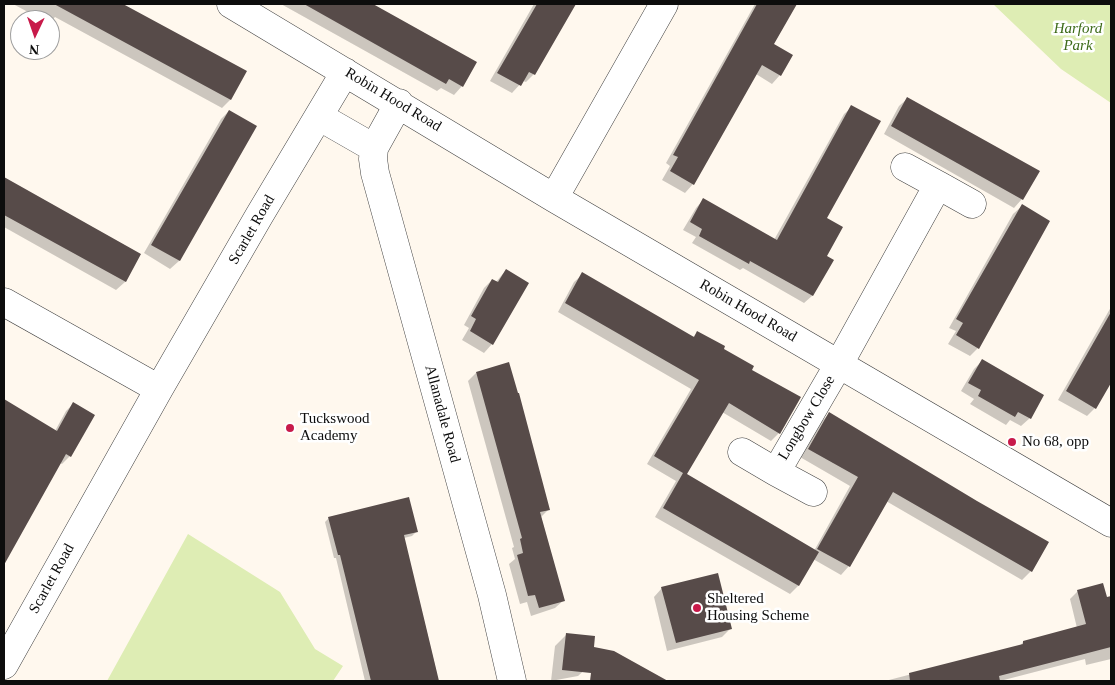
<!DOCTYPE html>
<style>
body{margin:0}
#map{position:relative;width:1115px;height:685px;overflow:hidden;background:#fff8ee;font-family:Georgia,serif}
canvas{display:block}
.frame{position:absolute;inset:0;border:5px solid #0d0d0d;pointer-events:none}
.north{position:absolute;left:10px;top:10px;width:50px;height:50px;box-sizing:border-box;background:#fff;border:1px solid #9e9e9e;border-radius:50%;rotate:183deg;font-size:14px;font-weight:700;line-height:20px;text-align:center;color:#0d0d0d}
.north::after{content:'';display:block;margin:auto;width:18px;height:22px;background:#c81a4a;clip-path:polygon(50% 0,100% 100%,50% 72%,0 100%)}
</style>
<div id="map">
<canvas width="1115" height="685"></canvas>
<div class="frame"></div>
<div class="north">N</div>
</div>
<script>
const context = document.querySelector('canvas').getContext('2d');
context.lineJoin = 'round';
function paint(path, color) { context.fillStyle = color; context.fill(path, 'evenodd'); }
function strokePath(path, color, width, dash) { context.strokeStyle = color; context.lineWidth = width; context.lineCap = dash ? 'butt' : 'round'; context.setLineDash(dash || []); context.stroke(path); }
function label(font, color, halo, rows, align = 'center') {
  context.font = font + ' Georgia,serif'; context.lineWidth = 5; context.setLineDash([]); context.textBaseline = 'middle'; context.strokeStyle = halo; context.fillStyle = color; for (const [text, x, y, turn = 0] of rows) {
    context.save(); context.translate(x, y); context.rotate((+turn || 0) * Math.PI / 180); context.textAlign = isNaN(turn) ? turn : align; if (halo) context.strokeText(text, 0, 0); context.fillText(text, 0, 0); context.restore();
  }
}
paint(new Path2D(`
 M993 4H1111V103L1061 69Z
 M188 534 280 592 315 649 343 666 333 681H107Z`), '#deedb4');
paint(new Path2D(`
 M13 4H121L245 71 230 100 222 108 55 17 50 22V20H43Z
 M281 4H370L475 63 462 86 454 95 441 88 437 91Z
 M534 4H574L534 74 526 82 523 81 512 93 490 81Z
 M755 4H796L773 45 780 75 772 84 756 74 693 184 685 193 662 180 670 166 666 163Z
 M908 98 1022 199 1014 208 884 134 899 106Z
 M852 107 825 218V256L832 260 812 296 804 303 743 268 740 270 692 243 696 237 683 230 696 208 703 200 774 240 844 114Z
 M229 111 255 126 179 261 170 269 144 253 221 119Z
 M10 182 140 254 125 282 116 290 4 227V188Z
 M1022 206 978 348 970 356 948 344 956 331 949 328 1013 214Z
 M506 270 492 344 484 353 462 340 469 328 464 325 484 288 492 280 496 282Z
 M583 274 692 338 698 332 750 370 779 433 771 441 722 412 685 475 814 551 850 486 800 457 821 422 829 414 977 502 1047 542 1031 571 1022 580 886 501 849 566 841 575 813 559 798 586 790 594 655 517 676 481 647 464 691 389 558 312 574 282Z
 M1111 307V379L1095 408 1087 416 1058 400Z
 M982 361 1030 418 1021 426 1010 420 1006 425 970 404 974 399 961 391 974 369Z
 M476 373 549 509 541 517 564 600 555 608 531 616 527 602 520 604 509 564 515 559 512 548 514 547 468 381Z
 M4 402 55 431 66 411 73 404 93 415 70 456 62 464 60 463 4 562V496L24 461 4 450Z
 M329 518 416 532 412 536 404 538 437 674 435 681H365L336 558H334L325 522Z
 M662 588 730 629 722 637 667 651 654 597Z
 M1078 591 1106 599 1111 597V659L1086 665 1085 659 1000 681H885L1020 646 1023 642 1077 628 1070 599Z
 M567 634 591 664 578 676 551 681 555 646Z
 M607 674 653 681H600Z`), '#0003');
paint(new Path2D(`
 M54 4H123L247 71 231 100Z
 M304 4H373L477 62 463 87 449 79 446 84Z
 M537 4H576L535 75 529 72 521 86 497 73Z
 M757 4H797L774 44 793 55 781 76 762 65 694 185 670 171 678 157 673 155Z
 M907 97 1040 171 1023 200 891 126Z
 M851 105 881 121 827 218 843 227 827 256 834 260 813 296 750 261 749 264 699 236 702 229 690 222 703 198 777 240Z
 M229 110 257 126 180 261 151 245Z
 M4 177 141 254 126 282 4 215Z
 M1022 204 1050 221 979 349 956 335 963 323 956 319Z
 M506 269 529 283 493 345 470 331 476 319 471 316 492 279 498 282Z
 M582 272 694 337 697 331 725 346 724 349 754 366 752 370 801 397 780 434 729 403 687 474 819 552 799 586 663 508 683 473 654 456 699 380 565 303Z
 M1111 312V383L1096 409 1066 391Z
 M982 359 1044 395 1031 419 1018 412 1015 417 978 396 981 390 968 383Z
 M509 362 518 393H519L550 510 540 512 565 601 539 608 535 595 528 596 517 555 523 553 520 539 522 538 476 372Z
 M4 399 57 431 73 402 95 415 71 457 66 454 4 565Z
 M829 412 977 501 1049 542 1032 572 893 492 850 567 817 549 858 477 808 449Z
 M409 497 418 532 404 535 439 681H371L340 555H338L328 517Z
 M718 573 732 629 676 643 661 587Z
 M1103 583 1107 597 1111 596V647L999 676 1000 681H910L909 673 1023 644V641L1086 624 1077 590Z
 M566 633 595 636 594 647 614 651 668 681H590L591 673 562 670Z`), '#574b49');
const minor = new Path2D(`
 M231 4 554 198 1111 523
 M399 103 374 148 373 159 375 173 492 595 512 681
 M320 117 374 148
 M938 185 972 204
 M554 198 664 4
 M4 302 159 389
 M742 452 776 472
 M813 492 776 472 839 364 938 185 905 167
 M4 665 159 389 259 216 345 72`);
strokePath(minor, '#404040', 29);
strokePath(minor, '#fff', 28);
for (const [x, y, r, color] of [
 [290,428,5,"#c81a4a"],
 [1012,442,5,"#c81a4a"],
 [697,608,5,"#c81a4a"]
]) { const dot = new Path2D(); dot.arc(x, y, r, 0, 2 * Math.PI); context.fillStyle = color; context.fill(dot); strokePath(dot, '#fff', 2); }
label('italic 15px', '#3c6a18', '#fff', [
 ["Harford",1078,29],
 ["Park",1078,46]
]);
label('15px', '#0d0d0d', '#fff', [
 ["Robin Hood Road",393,100,31],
 ["Scarlet Road",252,230,-60],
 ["Robin Hood Road",748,311,30],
 ["Allanadale Road",442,414,75],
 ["Longbow Close",807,418,-59],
 ["Scarlet Road",52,579,-61]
]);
label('15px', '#0d0d0d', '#fff', [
 ["Tuckswood",300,419],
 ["Academy",300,436],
 ["No 68, opp",1022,442],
 ["Sheltered",707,599],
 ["Housing Scheme",707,616]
], 'left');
</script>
